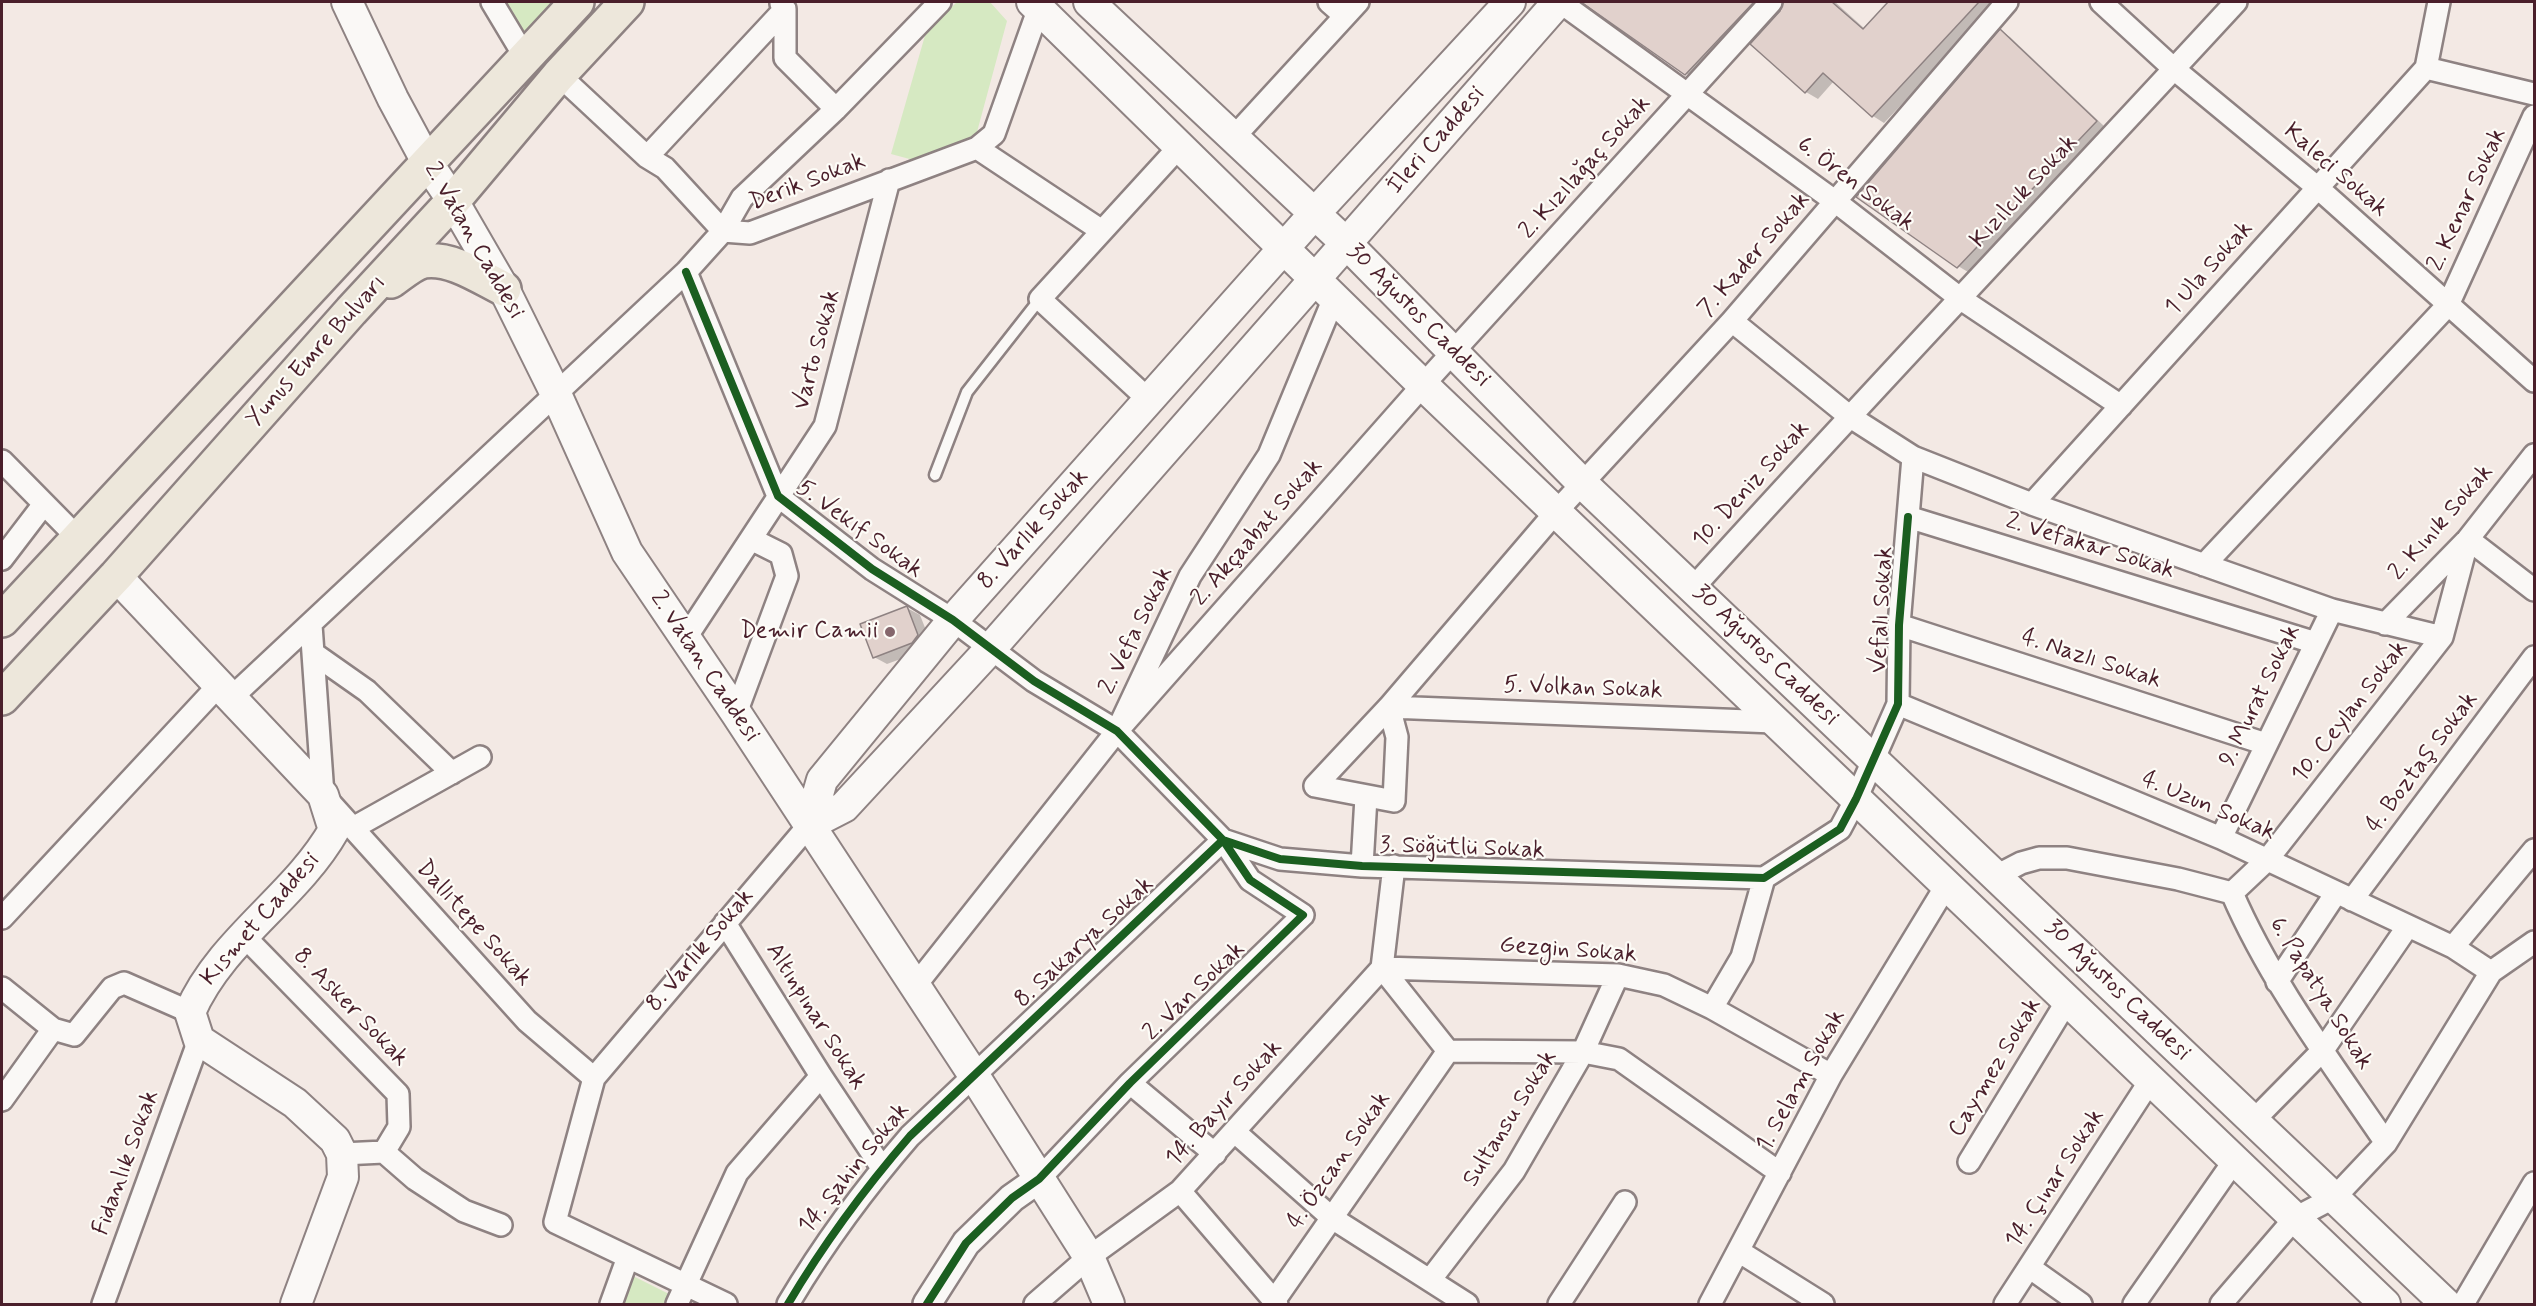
<!DOCTYPE html>
<meta charset="utf-8">
<style>
body{margin:0}
#map{position:relative;width:2536px;height:1306px;overflow:hidden;background:#f3e9e4;font-family:Mynerve,sans-serif}
canvas{display:block}
.frame{position:absolute;inset:0;border:3px solid #4a1f2b;pointer-events:none}
</style>
<div id="map">
<canvas width="2536" height="1306"></canvas>
<div class="frame"></div>
</div>
<script>
const context = document.querySelector('canvas').getContext('2d');
context.lineJoin = 'round';
function paint(path, color) { context.fillStyle = color; context.fill(path, 'evenodd'); }
function strokePath(path, color, width, dash) { context.strokeStyle = color; context.lineWidth = width; context.lineCap = dash ? 'butt' : 'round'; context.setLineDash(dash || []); context.stroke(path); }
function label(font, color, halo, rows, align = 'center') {
  context.font = font + ' Mynerve,sans-serif'; context.lineWidth = 4.5; context.setLineDash([]); context.textBaseline = 'middle'; context.strokeStyle = halo; context.fillStyle = color; for (const [text, x, y, turn = 0] of rows) {
    context.save(); context.translate(x, y); context.rotate((+turn || 0) * Math.PI / 180); context.textAlign = isNaN(turn) ? turn : align; if (halo) context.strokeText(text, 0, 0); context.fillText(text, 0, 0); context.restore();
  }
}
paint(new Path2D(`
 M504 2H553L523 34Z
 M957 2H990L1007 21 977 132 964 146 917 161 891 154 926 32Z
 M631 1275 669 1294 664 1304H619Z`), '#d6e9c2');
paint(new Path2D(`
 M1584 2H1772L1697 81Z
 M1784 2H1835L1865 29 1890 2H1999L1884 123 1873 116 1834 81 1818 99 1806 92 1752 44 1782 11Z
 M2001 31 2010 37 2105 127 1968 272 1958 266Z
 M907 608 920 615 931 643 925 650 887 664 874 657Z`), '#0003');
const building = new Path2D(`
 M1581 2H1754L1685 75Z
 M1783 2H1832L1863 29 1888 2H1979L1872 117 1823 73 1805 93 1750 44 1780 11Z
 M2000 29 2097 121 1957 268 1856 197Z
 M907 606 918 635 912 643 873 658 860 624Z`);
paint(building, '#e1d1cc');
strokePath(building, '#8e8282', 1.5);
const service = new Path2D(`
 M935 475 967 392 1040 299`);
const minor = new Path2D(`
 M492 2 525 57
 M1329 2 1345 16
 M1560 2 1836 202 1961 299 2121 406
 M2101 2 2174 69 2318 188 2534 381
 M781 4 785 9V58L836 109
 M2426 68 2534 94
 M2426 68 2439 2
 M559 75 647 157 665 168 723 231 742 198 836 109 940 2
 M1234 137 1358 2
 M977 148 1102 231
 M647 157 785 9
 M686 272 778 496 872 569 953 620 1034 681 1117 731 1223 840 1280 859 1362 866 1764 878 1840 829 1856 799 1898 704 1899 625 1908 517
 M1732 321 1849 416 1913 457 2032 504 2332 610 2442 637
 M1150 401 1040 299 1179 147
 M1913 457 1908 517 2316 643
 M2 461 77 537
 M2032 504 2426 68
 M2 559 44 504
 M2204 565 2448 305 2534 116
 M1693 588C1872 390 2056 197 2236 2
 M2385 624 2468 539 2534 455
 M311 625 323 795 527 1021 594 1078
 M1899 625 2266 744
 M685 639 825 426 889 180
 M313 653 367 691 452 773
 M231 698 686 272 723 231 750 233 977 148 994 134 1041 2
 M1898 704 2221 838 2453 947 2491 972
 M736 713 787 576 781 554 751 539
 M1117 731 1423 385 1771 2
 M1315 786 1389 707 1555 513 1732 321 2007 2
 M1315 786 1394 801 1397 737 1389 707 1774 722
 M353 828 480 757
 M2221 838 2332 610
 M1362 866 1366 797
 M1394 866 1382 968 1618 975 1664 985 1712 1008 1831 1075
 M1996 876 2021 863 2039 858H2067L2178 879 2232 893C2271 983 2331 1062 2386 1143
 M2232 893 2267 860 2442 637 2468 539 2534 590
 M2352 900 2534 657
 M2 918 219 685
 M725 923 821 1076 882 1168
 M244 936 398 1094 399 1127 384 1152 342 1154
 M2453 947 2534 850
 M2277 982 2336 893
 M915 986 1117 731 1190 576 1269 455 1334 298
 M2 988 53 1029 74 1035 112 988 124 983 190 1012
 M1712 1008 1742 957 1764 878
 M1130 1083 1215 1154
 M2 1100 53 1029
 M2254 1120 2323 1050 2408 926
 M1235 1132 1332 1218 1467 1304
 M384 1152 415 1179 464 1211 501 1225
 M1969 1162 2067 1001
 M1180 1191 1277 1304
 M1740 1252 1823 1304
 M2029 1267 2081 1304
 M1430 1280 1514 1171 1583 1052 1618 975
 M1274 1301 1448 1051
 M103 1304 199 1040
 M611 1304 628 1257
 M677 1304 737 1173 821 1076
 M726 1304 555 1222 594 1078 809 825
 M788 1304C823 1245 865 1188 910 1136L1223 840 1250 880 1303 915 1130 1083 1039 1179
 M1035 1304 1089 1257 1180 1191 1382 968 1448 1051 1583 1052 1619 1059 1780 1173
 M1559 1304 1625 1202
 M1710 1304 1831 1075 1946 886
 M2005 1304 2150 1081
 M2134 1304 2234 1161
 M2221 1304 2295 1218 2335 1197 2386 1143 2491 972 2534 942
 M2463 1304 2534 1183`);
const tertiary = new Path2D(`
 M927 1304 966 1243 1012 1198 1039 1179`);
const secondary = new Path2D(`
 M347 2 393 99 428 164 453 201 504 289 556 394 627 552 736 713 973 1074 1089 1257 1109 1304
 M1032 2 1423 385 2385 1304
 M1089 2 1347 244 1583 484 2446 1304
 M116 576 323 795 334 830C296 897 221 940 190 1012L199 1040 295 1103 335 1140 342 1154 343 1177 296 1304
 M809 825 844 807 992 647 1558 2
 M809 825 822 780 953 620 1315 213 1510 2`);
const primary = new Path2D(`
 M391 281C400 275 413 263 424 261 451 257 480 277 504 289
 M2 620 577 2
 M2 698 116 576 351 311 453 201 559 75 627 2`);
strokePath(service, '#8e8282', 15);
strokePath(minor, '#8e8282', 26);
strokePath(tertiary, '#8e8282', 32);
strokePath(secondary, '#8e8282', 34);
strokePath(primary, '#8e8282', 38);
strokePath(service, '#faf8f6', 10);
strokePath(minor, '#faf8f6', 21);
strokePath(tertiary, '#faf8f6', 27);
strokePath(secondary, '#faf8f6', 30);
strokePath(primary, '#ede7db', 33);
strokePath(new Path2D(`
 M686 272 778 496 872 569 953 620 1034 681 1117 731 1223 840 1280 859 1362 866 1764 878 1840 829 1856 799 1898 704 1899 625 1908 517
 M788 1304C823 1245 865 1188 910 1136L1223 840 1250 880 1303 915 1130 1083 1039 1179 1012 1198 966 1243 927 1304`), '#1b5e20', 8);
for (const [x, y, r, color] of [
 [890,632,6,"#85666c"]
]) { const dot = new Path2D(); dot.arc(x, y, r, 0, 2 * Math.PI); context.fillStyle = color; context.fill(dot); strokePath(dot, '#fdfcf7', 2); }
label('24px', '#4a1f2b', '#fdfcf7', [
 ["İleri Caddesi",1437,141,-49],
 ["2. Kızılağaç Sokak",1586,168,-48],
 ["Kaleci Sokak",2335,171,41],
 ["Derik Sokak",808,183,-21],
 ["6. Ören Sokak",1855,185,37],
 ["Kızılcık Sokak",2025,192,-47],
 ["2. Kenar Sokak",2468,200,-65],
 ["2. Vatan Caddesi",473,241,60],
 ["7. Kader Sokak",1755,255,-49],
 ["1 Ula Sokak",2210,269,-48],
 ["30 Ağustos Caddesi",1418,316,45],
 ["Varto Sokak",818,350,-75],
 ["Yunus Emre Bulvarı",317,352,-48],
 ["10. Deniz Sokak",1752,485,-48],
 ["2. Kınık Sokak",2442,523,-49],
 ["5. Vekıf Sokak",859,530,36],
 ["8. Varlık Sokak",1034,530,-48],
 ["2. Akçaabat Sokak",1258,533,-49],
 ["2. Vefakar Sokak",2090,547,17],
 ["Vefalı Sokak",1883,610,-87],
 ["2. Vefa Sokak",1137,631,-64],
 ["30 Ağustos Caddesi",1765,656,44],
 ["4. Nazlı Sokak",2091,660,18],
 ["2. Vatan Caddesi",704,667,56],
 ["5. Volkan Sokak",1583,689,2],
 ["9. Murat Sokak",2261,696,-64],
 ["10. Ceylan Sokak",2351,712,-52],
 ["4. Boztaş Sokak",2423,763,-53],
 ["4. Uzun Sokak",2208,807,23],
 ["3. Söğütlü Sokak",1462,849,2],
 ["Kısmet Caddesi",261,920,-49],
 ["Dallıtepe Sokak",473,924,48],
 ["8. Sakarya Sokak",1085,943,-43],
 ["8. Varlık Sokak",701,951,-50],
 ["Gezgin Sokak",1568,951,4],
 ["30 Ağustos Caddesi",2117,991,44],
 ["2. Van Sokak",1195,992,-44],
 ["6. Papatya Sokak",2320,994,58],
 ["8. Asker Sokak",350,1008,46],
 ["Altınpınar Sokak",815,1017,58],
 ["Caymez Sokak",1996,1068,-59],
 ["1. Selam Sokak",1802,1081,-61],
 ["14. Bayır Sokak",1225,1104,-48],
 ["Sultansu Sokak",1511,1119,-58],
 ["4. Özcan Sokak",1340,1161,-55],
 ["Fidanlık Sokak",127,1163,-70],
 ["14. Şahin Sokak",855,1169,-51],
 ["14. Çınar Sokak",2056,1179,-57]
]);
label('24px', '#4a1f2b', '#fdfcf7', [
 ["Demir Camii",878,632]
], 'right');
</script>
